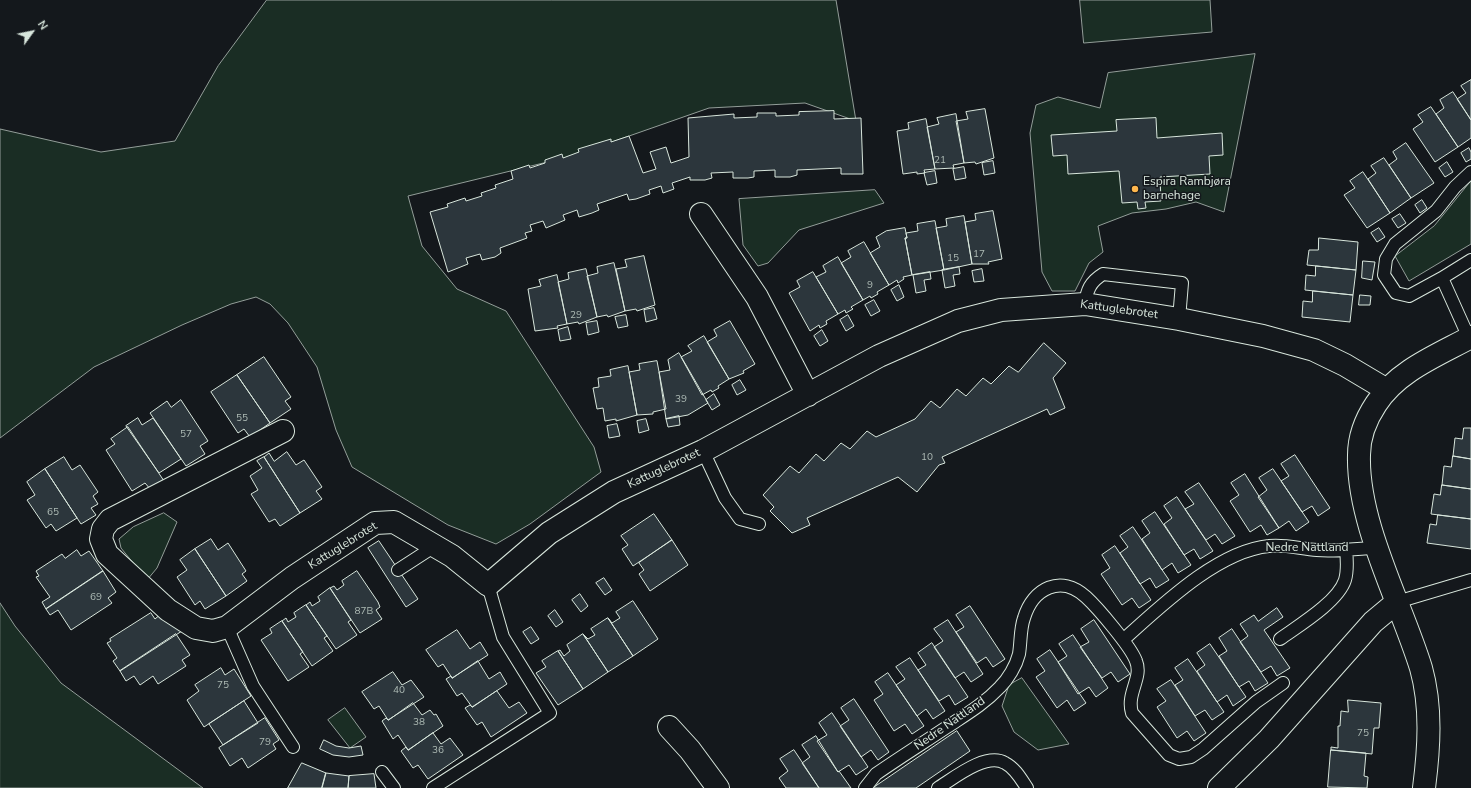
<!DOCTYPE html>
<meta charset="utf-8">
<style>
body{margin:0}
#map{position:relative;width:1471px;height:788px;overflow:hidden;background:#14181c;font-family:"Nunito Sans",sans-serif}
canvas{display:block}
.north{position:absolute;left:12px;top:12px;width:40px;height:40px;-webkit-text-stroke:3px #14181c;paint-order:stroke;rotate:57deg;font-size:11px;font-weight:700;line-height:16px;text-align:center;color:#d8e6dc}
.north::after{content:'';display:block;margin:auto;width:14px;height:18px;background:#d8e6dc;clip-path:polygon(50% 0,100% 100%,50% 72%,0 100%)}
</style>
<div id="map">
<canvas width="1471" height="788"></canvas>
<div class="north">N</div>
</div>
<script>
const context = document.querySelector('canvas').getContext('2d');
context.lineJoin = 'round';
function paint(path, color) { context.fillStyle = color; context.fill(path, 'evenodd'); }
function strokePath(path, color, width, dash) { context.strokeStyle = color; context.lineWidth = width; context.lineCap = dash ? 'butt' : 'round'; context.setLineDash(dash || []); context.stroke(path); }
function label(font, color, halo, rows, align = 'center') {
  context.font = font + ' "Nunito Sans",sans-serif'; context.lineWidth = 3; context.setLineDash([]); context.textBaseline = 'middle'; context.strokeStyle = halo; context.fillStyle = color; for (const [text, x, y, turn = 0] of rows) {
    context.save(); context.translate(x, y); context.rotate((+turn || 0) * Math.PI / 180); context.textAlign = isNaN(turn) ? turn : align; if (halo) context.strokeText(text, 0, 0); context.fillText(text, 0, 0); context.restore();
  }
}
const green = new Path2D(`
 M267 0H836L856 121 805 103 709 108 572 156 408 196 422 246 457 289 506 311 594 447 601 472 530 524 496 544 448 525 352 467 336 430 317 367 288 323 270 304 256 297 231 304 182 325 94 367 0 438V129L101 152 175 141 218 66Z
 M1080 0H1210L1212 32 1084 43Z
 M1255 54 1224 212 1196 202 1166 209 1132 213 1098 226 1103 252 1089 263 1075 291H1052L1042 272 1030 133 1036 105 1058 97 1100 108 1108 73Z
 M1471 181V244L1409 281 1395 256 1434 226Z
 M875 190 884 203 799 230 768 263 758 266 743 245 739 199Z
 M164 513 177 522 157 568 147 580 121 548 119 539 133 527Z
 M0 603 15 626 61 683 203 788H0Z
 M1022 678 1069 744 1038 750 1014 732 1002 706 1009 685Z
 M345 708 366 737 350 748 328 720Z`);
paint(green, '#1a2d24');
strokePath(green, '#939e99', 1);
const building = new Path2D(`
 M1471 80V120L1457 99 1466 93 1461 86Z
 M1453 92 1471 120V138L1458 147 1436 114 1444 108 1440 100Z
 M1431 107 1458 147 1435 162 1413 129 1423 122 1418 115Z
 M985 109 994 158 976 164 975 162 964 163 956 121 968 119 966 112Z
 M834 111V119L861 118 863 174H841V168L797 170V175L790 177H775V170L754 171V177L748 178H733V172L711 173 712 178 705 180H690V177L672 183 674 189 663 193 661 186 649 190 650 194 636 199 629 200 627 194 597 204 599 210 592 213 579 217 577 210 563 215 565 220 546 228 543 221 530 225 532 231 525 233 527 238 500 248 501 253 495 257 482 260 480 254 466 258 468 264 448 272 430 212 448 207 447 204 465 198 466 201 482 196 481 193 496 188 495 185 513 179 511 171 529 165 530 168 545 163V160L562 154 563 158 579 152 578 149 611 139V142L629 136 643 173 656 169 650 152 666 147 671 163 689 157 688 118 734 114V118L757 117V113H776V116L799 115V112Z
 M956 114 964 163 953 165 954 168 935 169 927 127 939 124 937 118Z
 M1156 118 1157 138 1222 133 1223 155 1209 156 1210 174 1160 177 1161 201 1145 202 1146 208 1138 209 1137 202 1122 203 1119 171 1068 174 1067 155 1053 156 1051 135 1117 131 1116 120Z
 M926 119 935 169 924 170 925 173 917 174V172L903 174 897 131 909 129 908 123Z
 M1406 143 1434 183 1411 198 1389 165 1397 159 1393 152Z
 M1469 148 1471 152V159L1466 162 1461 153Z
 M1384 158 1411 198 1390 213 1368 179 1376 173 1371 166Z
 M993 161 995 173 984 175 982 163Z
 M1447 162 1453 172 1445 177 1439 168Z
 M964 167 966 178 955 180 953 169Z
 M935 171 937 183 927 185 924 173Z
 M1363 172 1390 213 1367 228 1344 195 1355 188 1350 181Z
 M1422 200 1427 208 1420 213 1415 205Z
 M993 211 1002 259 988 262 989 264H972L965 222 976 220 975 214Z
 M1400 214 1406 223 1398 228 1392 219Z
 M964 216 972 264 944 270 936 228 947 226 946 219Z
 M935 221 944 270 912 275 905 238H907L906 233 918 231 917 224Z
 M905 228 907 238H905L912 275 903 277 904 279 898 283 897 280 889 285 870 253 880 247 876 237 886 231Z
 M1379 228 1385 237 1377 242 1371 233Z
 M1319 238 1358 242 1356 270 1307 265 1309 250H1318Z
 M864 242 889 285 877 292 878 294 871 298 870 296 863 300 841 263 851 257 848 251Z
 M644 256 655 305 637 311 636 309 625 311 616 269 627 267 625 260Z
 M838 257 863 300 851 307 853 309 846 313 845 310 838 314 816 277 826 272 823 266Z
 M1363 261 1375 262 1372 280 1362 278Z
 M614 263 625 311 608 317 607 315 597 317 587 276 598 273 597 267Z
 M1316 266 1356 270 1353 295 1305 290 1306 275 1315 276Z
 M959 267 960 274 953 275 955 286 945 288 942 270Z
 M586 269 597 317 579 324 578 322 567 324 558 282 569 279 568 273Z
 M982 269 984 281 974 282 972 271Z
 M813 272 838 314 826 321 827 324 820 328 819 325 810 331 789 293 800 287 797 281Z
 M930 272 931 279 924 280 926 291 916 293 913 275Z
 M557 275 567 324 557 326 558 328 535 331 528 289 541 286 539 280Z
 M899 285 904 297 897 301 891 290Z
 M1313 291 1353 295 1350 322 1302 317 1303 301 1312 302Z
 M1360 295 1371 296 1370 305H1359Z
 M874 300 880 311 871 316 865 305Z
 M654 308 657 319 646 322 644 310Z
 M626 315 628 326 618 328 615 317Z
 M848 315 854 326 846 331 840 320Z
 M597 321 599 332 588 335 586 323Z
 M730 321 755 364 743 371 744 373 729 379 707 342 717 336 714 330Z
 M568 327 571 339 560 341 558 330Z
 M822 330 828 341 820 346 814 336Z
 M704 336 729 379 718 386 719 388 712 392 711 390 702 395 681 357 692 351 688 346Z
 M1044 343 1066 363 1053 378 1065 408 1050 415 1047 409 942 457 945 463 939 465 917 492 898 477 807 518 810 525 792 533 770 511 774 507 763 495 790 466 799 473 816 454 824 461 841 443 850 449 867 431 876 437 915 419 931 401 940 408 957 389 966 396 983 378 991 384 1009 366 1018 372Z
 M679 353 708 403 688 415 666 419 659 372 670 370 668 360Z
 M264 357 291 397 285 401 291 409 270 423 237 375Z
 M657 361 666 409 653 412V414L637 415 629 372 640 370 639 364Z
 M628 366 637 415 616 421V419L605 421 603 408 597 409 593 388 599 387 598 378 611 376 610 370Z
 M237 375 270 423 250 437 244 429 238 433 211 392Z
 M740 380 746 390 737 395 732 385Z
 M714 394 720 405 712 410 706 400Z
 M181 400 208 441 200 446 205 454 186 466 150 413 167 401 171 407Z
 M679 416 680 425 668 427 666 419Z
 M138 418 142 425 153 418 181 459 159 473 126 426Z
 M646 419 649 430 639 433 637 421Z
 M617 424 620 436 609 438 607 426Z
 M128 427 164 481 151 490 145 483 132 491 106 450 115 444 111 439Z
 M1464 428H1471V459L1453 456 1455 438 1462 439Z
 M287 452 296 465 304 460 322 487 316 491 322 499 300 513 264 457 269 453 274 461Z
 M1295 455 1330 508 1318 516 1312 506 1302 512 1281 481 1289 476 1281 464Z
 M1453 456 1471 459V489L1442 485 1444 466 1451 467Z
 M64 457 72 470 80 465 98 492 93 496 98 504 91 508 96 515 81 524 45 469Z
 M264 457 300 513 280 526 275 519 269 522 251 494 258 490 250 476 262 468 257 461Z
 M45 469 77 518 56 531 51 524 46 528 27 500 35 495 27 482Z
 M1273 469 1309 522 1296 531 1289 521 1279 528 1258 497 1267 490 1259 478Z
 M1245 474 1279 528 1267 535 1261 525 1250 532 1230 501 1239 495 1231 483Z
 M1199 483 1235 536 1222 544 1215 534 1206 540 1185 509 1194 504 1185 492Z
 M1442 485 1471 489V519L1431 514 1434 494 1440 495Z
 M1177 497 1213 551 1200 559 1194 549 1184 555 1164 524 1172 518 1164 506Z
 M1155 512 1191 565 1178 573 1172 563 1162 570 1142 539 1150 533 1142 521Z
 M654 514 672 540 633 566 622 549 628 545 621 536Z
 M1438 515 1471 519V549L1427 543 1430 524 1436 525Z
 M1133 527 1169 580 1156 588 1150 578 1140 584 1120 553 1128 547 1120 536Z
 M211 539 218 550 228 543 246 571 242 574 247 581 226 596 195 549Z
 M672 540 688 565 650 591 639 574 644 570 639 563Z
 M379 541 418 599 406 607 368 548Z
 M1115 546 1151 600 1139 608 1132 598 1122 605 1101 574 1110 568 1102 555Z
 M195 549 226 596 205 609 200 601 195 605 177 577 187 570 180 560Z
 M77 550 81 556 89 551 103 571 46 609 42 602 50 597 36 577 39 576 36 571 62 554 65 558Z
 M103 571 116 592 108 598 112 603 71 630 58 610 50 615 46 609Z
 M357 571 378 602 380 607 376 610 382 619 360 633 330 588 334 586 337 590 344 585 342 581Z
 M604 578 612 590 605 595 596 583Z
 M330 588 351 620 348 622 357 635 336 649 306 605 310 602 312 606 320 601 318 597Z
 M580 594 588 606 581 612 572 600Z
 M633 601 658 639 633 656 608 618 612 623 620 618 616 612Z
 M306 605 327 636 324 638 333 651 312 666 282 621 286 618 288 622 296 617 294 613Z
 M970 606 1005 659 993 667 986 657 977 663 956 632 964 627 956 615Z
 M1277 608 1283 617 1264 630 1290 668 1277 676 1271 666 1261 672 1240 642 1248 636 1240 624 1254 615 1258 621Z
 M555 610 563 622 556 627 548 616Z
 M151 613 155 619 162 613 170 625 174 622 182 631 120 671 113 661 117 658 107 643 111 641 110 639Z
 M608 618 633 656 608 672 583 634 588 639 595 635 591 629Z
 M948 620 983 674 971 682 964 672 955 678 934 647 943 641 934 629Z
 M1094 620 1130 674 1118 682 1111 672 1102 678 1080 647 1089 642 1081 629Z
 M282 621 303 652 300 654 309 667 288 681 261 640 272 633 270 629Z
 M531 627 539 639 531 644 523 632Z
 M1232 629 1268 683 1255 691 1249 681 1239 687 1219 656 1227 651 1219 638Z
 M457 630 470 649 480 642 488 655 452 678 443 664 438 667 426 650Z
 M176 634 190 655 182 660 186 666 158 684 153 676 140 685 134 676 126 681 120 671Z
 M583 634 608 672 583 689 558 651 560 650 564 656 570 651 567 645Z
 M1073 635 1108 688 1096 697 1089 687 1078 694 1058 662 1067 656 1059 644Z
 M932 643 968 697 955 705 949 695 939 701 918 670 926 665 918 653Z
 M1210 644 1246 697 1233 706 1227 695 1217 702 1197 671 1205 665 1197 653Z
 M1050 650 1086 703 1074 711 1067 700 1057 708 1036 677 1045 671 1037 659Z
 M558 651 583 689 558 705 536 673 546 667 542 661Z
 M910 658 945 711 933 719 926 709 917 716 896 685 905 679 896 667Z
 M1188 659 1224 712 1212 720 1205 710 1195 716 1175 685 1183 680 1175 668Z
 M478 661 489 679 500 672 507 684 472 707 462 693 457 696 446 679 451 676 452 678Z
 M221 668 225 675 234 669 251 696 204 727 187 700 199 691 195 685Z
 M393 672 402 685 411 680 424 697 388 720 379 706 374 709 362 692Z
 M888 673 924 726 912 734 905 724 894 731 874 700 883 694 875 682Z
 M1171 680 1206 733 1194 741 1187 731 1177 738 1157 707 1166 701 1157 689Z
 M497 691 509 708 519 702 527 713 491 737 482 722 477 725 465 708 470 705 472 707Z
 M854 699 889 752 878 760 871 750 861 757 840 726 849 720 841 708Z
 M1348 700 1381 703 1379 728H1374L1372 754 1331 750V747L1338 748V726H1340L1341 711 1348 712Z
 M244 701 258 723 223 745 209 724Z
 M413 703 422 715 430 710 434 715 436 714 443 726 408 750 398 735 393 739 382 721 386 718 388 720Z
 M832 713 868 767 856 775 849 765 838 772 817 741 827 735 819 723Z
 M265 718 279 740 273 744 276 749 248 768 242 758 230 766 219 748Z
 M957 731 970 751 916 788H873Z
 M433 733 441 744 450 738 463 755 428 779 418 765 413 768 401 751 406 747 408 750Z
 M816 736 838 772 839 771 851 788H819L802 763 810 757 802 745Z
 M324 740 336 746 349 748 361 746 363 755 349 757 333 755 320 749Z
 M794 750 802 762 819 788H786L779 778 788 771 780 759Z
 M1331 750 1366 753 1364 776 1368 777 1367 788 1328 787Z
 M302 763 326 773 322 788H288Z
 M326 773 349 776 348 788H322Z
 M374 774 376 788H348L349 776Z`);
paint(building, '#2c363c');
strokePath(building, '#d8e6dc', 1);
const service = new Path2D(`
 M1442 278 1409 296 1396 293 1384 275 1386 259 1395 244 1436 211 1455 187 1471 172
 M1085 304C1087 290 1090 282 1103 274L1182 283 1179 319
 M1469 338 1442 278 1471 260
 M703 451 725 498 740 519 759 524
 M398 570 435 546
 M1397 602 1471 580
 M227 627 253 686 293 747
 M1280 639C1298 626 1338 602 1345 580 1348 570 1347 559 1346 549
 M1123 640C1160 607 1217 551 1269 546 1285 544 1301 549 1317 550 1337 552 1358 548 1378 548
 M382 772 394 788
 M433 788 550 713 503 637 488 585
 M865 788 876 774C899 758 923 743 947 727 965 715 984 704 1000 687 1008 679 1016 666 1019 654 1021 642 1020 629 1024 618 1033 588 1061 574 1086 597 1098 608 1131 647 1136 661 1143 678 1126 693 1132 713L1169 755 1179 759 1191 757 1203 749 1256 702 1283 683
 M938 788C954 778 986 752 1005 763 1015 768 1021 779 1027 788`);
const minor = new Path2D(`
 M701 214 757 297 808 395
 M283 431 110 520 103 529 101 539 107 554 168 610 196 628 213 631 227 627 292 578 375 523 394 522 452 556 488 585 549 533 614 492 703 451 879 356 958 321 1001 310 1085 304 1179 319 1263 336 1314 350 1345 365 1387 390
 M669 727 690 750 718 788
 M1219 788 1269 739 1373 622 1397 602
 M1424 788C1429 749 1432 707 1421 668 1401 603 1357 523 1359 455 1359 437 1366 419 1376 404 1397 371 1438 355 1471 337`);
strokePath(service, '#d8e6dc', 14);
strokePath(minor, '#d8e6dc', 24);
strokePath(service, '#14181c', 12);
strokePath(minor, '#14181c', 22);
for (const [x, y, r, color] of [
 [1135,189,4,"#ffb74d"]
]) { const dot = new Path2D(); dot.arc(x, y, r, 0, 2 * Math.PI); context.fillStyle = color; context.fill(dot); strokePath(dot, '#14181c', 1.5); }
label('10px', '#adbab4', null, [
 ["21",940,161],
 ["17",979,255],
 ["15",953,259],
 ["9",870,286],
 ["29",576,316],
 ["39",681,400],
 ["55",242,419],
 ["57",186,435],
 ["10",927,458],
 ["65",53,513],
 ["69",96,598],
 ["87B",364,612],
 ["75",223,686],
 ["40",399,691],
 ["38",419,723],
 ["75",1363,734],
 ["79",265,743],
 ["36",438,751]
]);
label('12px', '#d8e6dc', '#14181c', [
 ["Espira Rambjøra",1143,182],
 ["barnehage",1143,196]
], 'left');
label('12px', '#d8e6dc', '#14181c', [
 ["Kattuglebrotet",1119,310,8],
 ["Kattuglebrotet",664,469,-25],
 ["Kattuglebrotet",343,546,-32],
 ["Nedre Nattland",1307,548],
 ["Nedre Nattland",950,724,-35]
]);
</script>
